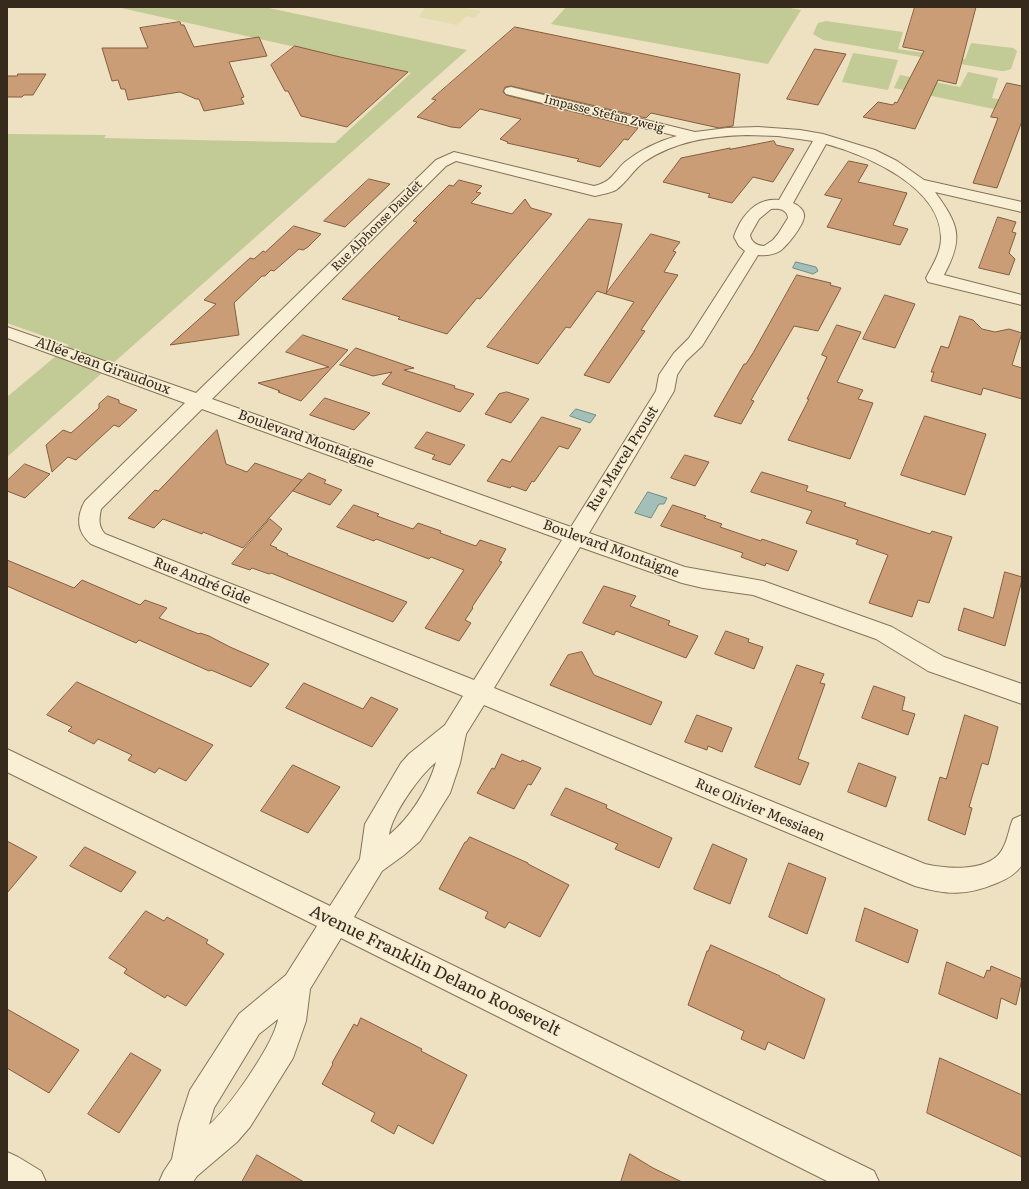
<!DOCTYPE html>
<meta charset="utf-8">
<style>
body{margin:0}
#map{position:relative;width:1029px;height:1189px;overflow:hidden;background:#ede1c1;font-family:Literata,serif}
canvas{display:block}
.frame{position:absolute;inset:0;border:8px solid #362a1d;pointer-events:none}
</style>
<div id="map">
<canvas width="1029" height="1189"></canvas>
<div class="frame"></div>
</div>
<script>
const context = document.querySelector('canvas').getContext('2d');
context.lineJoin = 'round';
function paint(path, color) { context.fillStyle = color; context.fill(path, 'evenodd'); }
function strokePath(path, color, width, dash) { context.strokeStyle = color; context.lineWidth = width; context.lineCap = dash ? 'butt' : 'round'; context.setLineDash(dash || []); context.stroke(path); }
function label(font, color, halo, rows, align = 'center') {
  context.font = font + ' Literata,serif'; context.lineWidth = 3; context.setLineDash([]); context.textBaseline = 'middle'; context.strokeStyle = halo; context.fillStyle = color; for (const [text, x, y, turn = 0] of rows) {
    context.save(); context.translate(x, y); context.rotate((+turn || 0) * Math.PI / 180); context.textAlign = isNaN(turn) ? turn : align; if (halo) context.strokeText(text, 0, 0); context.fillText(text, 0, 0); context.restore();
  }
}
paint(new Path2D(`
 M425 7H459L481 11 474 18 466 16 457 25 419 17Z`), '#e2dcaf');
paint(new Path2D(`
 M117 7H264L467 50 7 457V397L69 345 7 323V134L106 135 104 138 335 143 411 73Z
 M566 7H785L801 10 768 64 551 24Z
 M826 21 903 32 898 49 965 59 971 43 1013 48 1017 51 1011 69 1005 71H1001L823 40 813 34 818 23Z
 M853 53 898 60 888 90 842 82Z
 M968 72 998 78 992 98 1022 104V115L894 88 900 75 960 87Z`), '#c2ca95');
const water = new Path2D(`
 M796 262 816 267 818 271 813 274 793 268Z
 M576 409 596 415 590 423 570 416Z
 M648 492 667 498 664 504H659L651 518 635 513Z`);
paint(water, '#a4bfb8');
strokePath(water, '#6b8d86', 1);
const building = new Path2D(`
 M915 7H976L956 84 938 80 915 129 863 117 878 102 893 105 895 102 897 103 924 51 903 47Z
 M180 22 181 25H184L194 47 259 37 267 56 229 62 244 97 241 98 244 104 204 111 199 99H196L180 92 128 100 125 89H121L118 80 112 81 102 48H148L140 28Z
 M515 27 740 74 733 126 719 128 651 113 646 118 511 86 505 87 503 92 506 95 638 128 628 140 624 139 620 144 600 167 577 161 579 159 507 143 508 142 500 139 521 119 480 109 460 128 451 127 417 117 436 100 432 99Z
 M295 46 340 57 408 72 347 127 301 116 288 91H285L271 65Z
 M815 49 846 54 818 105 787 99Z
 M18 74H46L33 95H24L22 97H7V76H17Z
 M1007 83 1022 86V121L997 188 973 183 998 118 991 117Z
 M774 141 776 145 794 149 773 182 753 177 732 203 708 197 710 194 663 182 681 158 730 148V149Z
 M849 161 868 165 858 182 907 193 893 225 908 229 900 245 827 227 842 199 825 195Z
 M369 179 390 184 345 227 324 221Z
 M459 180 482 186 476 192 481 193 471 203 512 214 525 199 531 208 552 214 480 299 477 298 447 334 398 319 400 317 342 299 417 222 413 221 449 185 453 186Z
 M998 217 1016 222 1012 232 1016 233 1009 253 1015 259 1009 275 979 268Z
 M589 219 622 224 606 294 597 291 570 328 566 327 538 364 487 347Z
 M294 226 321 234 308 247 303 250 299 249 274 271 271 270 265 276H262L234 303 239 335 170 345 216 304 204 300 250 258 254 259 263 251 265 252Z
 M651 234 680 242 673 251 676 252 664 272 678 275 641 330 645 331 609 383 584 375 634 302 606 294Z
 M797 275 831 283 830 285 841 288 818 331 794 326 751 400 754 401 741 424 714 416 744 364H746L753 353Z
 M885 295 915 304 895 348 863 339Z
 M960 316 973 320 982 329 995 332 1009 329 1022 333 1012 365 1022 368V399L983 388 981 395 931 381 934 372H931L941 346 948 348Z
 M837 325 861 332 837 382 863 390 858 399 873 403 850 459 788 440 809 399H807L827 357 822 355Z
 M303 335 348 350 301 401 278 392 280 391 258 383 329 367 286 352Z
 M356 348 414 368 404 370 455 386 454 388 474 394 460 412 382 384 392 372 373 376 340 365Z
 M507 392 529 399 511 423 485 414 499 394Z
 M108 396 119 400V403L137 410 119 427 114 425 76 460 68 457 52 472 46 445 63 430 71 433 99 408V404Z
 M325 398 370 413 354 430 310 415Z
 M925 416 986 434 965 495 901 475Z
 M542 417 581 429 568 449 559 446 534 482 532 481 526 491 512 486 510 488 487 481 502 459 510 462Z
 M217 430 226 464 247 472 255 463 302 480 243 548 203 532 202 534 163 519 154 528 128 518 155 490 158 491Z
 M427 432 465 445 450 465 432 459 435 455 415 448Z
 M685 455 709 462 695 486 671 478Z
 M25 464 50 474 25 498 7 491V481Z
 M762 472 808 486 806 491 846 503 844 506 930 534 932 531 952 537 929 603 918 600 912 617 869 603 888 555 856 544 858 540 806 523 812 511 751 492Z
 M309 473 326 480 324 483 342 490 330 505 293 491Z
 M354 505 379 514 377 516 413 529 418 523 441 531 440 533 476 546 480 540 506 549 499 561 502 562 472 607 473 608 465 620 471 623 459 641 425 628 464 570 431 557 429 559 376 539 374 541 337 527Z
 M673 505 706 516 704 518 722 524 720 527 761 541 762 539 797 551 788 571 766 563 765 566 741 557 743 553 661 526Z
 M270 519 282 529 270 545 277 548 276 549 288 554 287 555 407 602 393 622 271 573 269 574 252 568 250 570 232 564Z
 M7 560 74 588 82 580 140 605 145 600 167 608 159 618 199 634 200 633 209 636 230 647 269 664 251 687 211 670 209 671 139 640 136 643 7 586Z
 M1005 572 1022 577V580L1005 646 958 630 964 608 993 618Z
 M604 586 636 596 630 606 670 621 668 625 698 636 686 658 616 631 614 635 583 623Z
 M726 631 749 639 748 642 763 647 754 669 715 654Z
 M582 652 594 675 662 702 651 725 550 685 568 655Z
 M797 665 824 674 820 683 825 684 798 759 809 763 800 785 755 767Z
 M77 682 213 745 186 781 159 768 155 773 128 760 132 755 98 739 94 744 68 731 72 727 47 715Z
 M304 683 363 709 371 697 398 709 372 747 286 708Z
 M874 686 905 697 902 710 915 714 908 735 862 718Z
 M697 715 732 728 722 752 708 746 707 750 685 742Z
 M965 715 998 727 988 765 982 763 969 807 972 808 965 835 928 820 940 777 946 779Z
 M502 754 521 762 522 760 541 768 531 785 528 784 514 809 477 793 492 768 494 769Z
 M859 763 896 777 886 807 848 792Z
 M293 765 340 787 308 833 261 811Z
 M566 788 607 805 606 808 672 838 659 868 615 849 618 844 551 815Z
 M470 837 528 863V864L569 885 540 937 509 922 505 928 485 918 488 912 439 889 465 842H466Z
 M7 841 37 857 7 893Z
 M713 844 747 859 730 904 694 889Z
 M85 847 136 872 121 892 70 866Z
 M789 863 826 878 807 934 769 917Z
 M865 908 918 930 908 963 856 941Z
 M146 911 164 921 167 917 208 940 206 943 224 954 186 1006 167 995 165 998 124 973 127 969 109 958Z
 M711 945 780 976V977L825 999 804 1059 768 1042 765 1050 741 1039 744 1031 688 1005 707 951H708Z
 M947 962 984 978 987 970 990 971 991 966 1022 979 1016 1005 1001 998 997 1019 939 994Z
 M7 1009 79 1050 49 1093 7 1068Z
 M361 1018 422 1049 421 1051 467 1075 433 1144 398 1125 394 1134 371 1121 375 1113 322 1084 333 1064 332 1063 354 1024 357 1026Z
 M131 1053 161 1070 119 1133 88 1114Z
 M940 1058 1022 1095V1157L927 1113Z
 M630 1154 653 1168 682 1182H621Z
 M257 1155 304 1182H242Z`);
paint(building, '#ca9d77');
strokePath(building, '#845d3f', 1);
const minor = new Path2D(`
 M511 87 695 132 727 128 758 127 800 130 823 134 875 150 897 161 924 180 1022 202V212L935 192C959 225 964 238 944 275L1022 295V305L928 282 926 278C932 266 941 253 941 238 941 187 867 155 826 144L793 203C798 205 805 210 804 217 803 226 787 246 780 251 773 255 766 256 758 255L702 346 686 361 677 375 674 391 589 533 685 567 763 581 892 627 944 657 1022 684V704L928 671 876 639 753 595 703 588 682 583 580 547 494 688 925 864C947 869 991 873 1003 848 1008 839 1009 828 1013 819L1022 815V865C1016 874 1007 879 997 883 966 896 947 895 915 886L484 705 466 734 460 763 450 793 420 841 404 855 382 871 354 917 874 1171 879 1182H829L341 938 310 989 306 1021 293 1058 250 1127 237 1142 197 1176 193 1182H159L164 1171 172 1159 179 1124 190 1090 239 1014 286 975 317 926 7 772V749L330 906 360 859 365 824 401 763 409 754 445 725 463 696 91 544C77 532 76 517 85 501L185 403 7 338V327L196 393 436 160 454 152 594 186C612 182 613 173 625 162 640 150 659 141 677 136L506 94 504 91 506 88ZM747 135 778 136 813 141 779 200C761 198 749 208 740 223 738 227 735 232 734 237L739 246 745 251 689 338 674 353 659 375 656 391 571 527 212 399 446 166 456 161 595 196C602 194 610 193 616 190 626 183 633 170 644 162 675 141 711 136 747 135ZM771 209C779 208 787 209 788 218L778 234 773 240 764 246C757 246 751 242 750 235L759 219ZM202 409 562 540 474 680 105 534C98 526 99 519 101 509ZM436 762C428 789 411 817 389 835 392 814 419 776 436 762ZM278 1019C274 1044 229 1108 209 1125L214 1108 259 1034Z
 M7 1152 18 1157 41 1171 46 1182H7Z`);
strokePath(minor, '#867359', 2);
paint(minor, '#f8efd4');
label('12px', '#362a1d', '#f4ebd0', [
 ["Impasse Stefan Zweig",604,114,14],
 ["Rue Alphonse Daudet",377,226,-45]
]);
label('14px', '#362a1d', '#f4ebd0', [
 ["Allée Jean Giraudoux",103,366,20],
 ["Boulevard Montaigne",306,439,20],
 ["Rue Marcel Proust",623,459,-58],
 ["Boulevard Montaigne",611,549,20],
 ["Rue André Gide",202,581,22],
 ["Rue Olivier Messiaen",760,810,23]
]);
label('17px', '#362a1d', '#f4ebd0', [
 ["Avenue Franklin Delano Roosevelt",435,971,26]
]);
</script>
